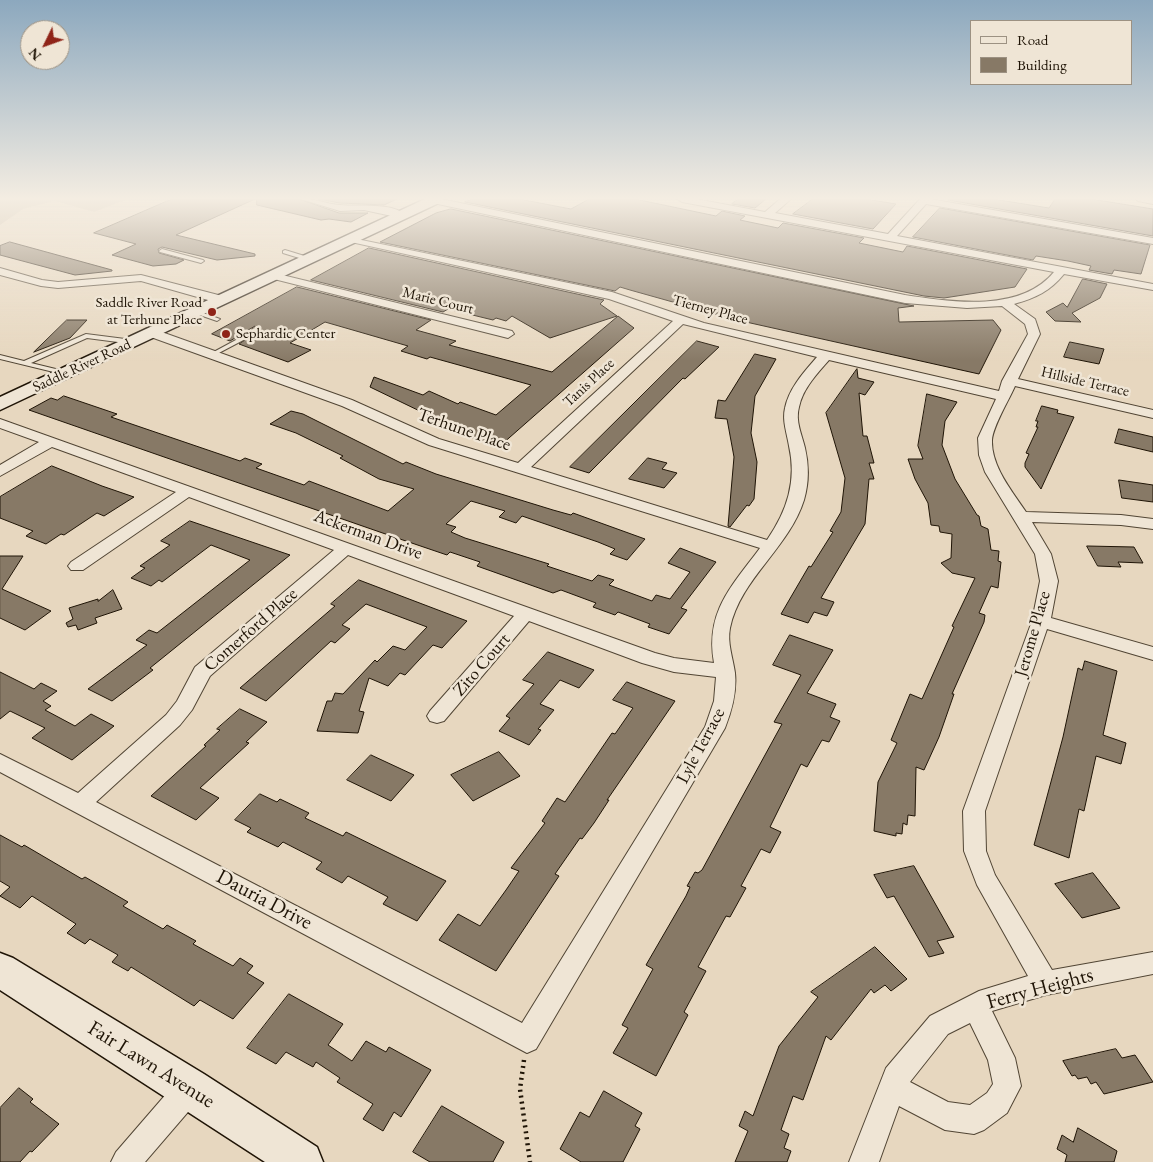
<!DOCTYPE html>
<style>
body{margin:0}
#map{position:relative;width:1153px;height:1162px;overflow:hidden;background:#e7d7bf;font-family:"EB Garamond",serif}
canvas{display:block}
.legend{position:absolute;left:970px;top:20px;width:162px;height:65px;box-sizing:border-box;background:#efe5d5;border:1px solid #9c9182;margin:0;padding:6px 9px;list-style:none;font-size:15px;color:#1f1406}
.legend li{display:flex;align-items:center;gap:10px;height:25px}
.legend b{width:25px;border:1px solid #9c9182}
.north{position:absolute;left:20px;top:20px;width:50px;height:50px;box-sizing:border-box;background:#efe5d5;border:1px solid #9c9182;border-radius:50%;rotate:228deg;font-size:14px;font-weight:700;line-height:20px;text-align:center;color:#1f1406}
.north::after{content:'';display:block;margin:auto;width:18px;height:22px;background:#8f2418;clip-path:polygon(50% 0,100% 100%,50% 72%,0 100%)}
</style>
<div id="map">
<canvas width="1153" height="1162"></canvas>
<ul class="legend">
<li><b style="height:6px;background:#efe5d5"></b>Road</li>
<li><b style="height:14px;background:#877966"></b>Building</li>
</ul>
<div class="north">N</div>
</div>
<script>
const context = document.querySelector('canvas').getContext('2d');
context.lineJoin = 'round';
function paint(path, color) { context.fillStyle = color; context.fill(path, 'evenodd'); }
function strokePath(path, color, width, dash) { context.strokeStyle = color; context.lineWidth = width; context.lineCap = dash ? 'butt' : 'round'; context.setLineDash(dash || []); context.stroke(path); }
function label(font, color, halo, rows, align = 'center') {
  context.font = font + ' "EB Garamond",serif'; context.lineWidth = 5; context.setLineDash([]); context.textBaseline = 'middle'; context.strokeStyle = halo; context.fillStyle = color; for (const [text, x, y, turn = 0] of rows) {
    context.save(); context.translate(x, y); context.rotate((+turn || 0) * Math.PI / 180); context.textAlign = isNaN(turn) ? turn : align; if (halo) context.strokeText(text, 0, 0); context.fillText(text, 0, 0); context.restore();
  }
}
paint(new Path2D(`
 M0 199H128L94 212 55 201 23 209 0 225Z`), '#c5b6a0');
const building = new Path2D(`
 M172 199H255L176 235 255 254V256L217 260 162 247 158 249 159 253 184 260 176 264 153 266 112 255 136 244 94 233Z
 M257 199H299L339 213H368L351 222 329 219 321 220 257 205Z
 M318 199H397L384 205 340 203Z
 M472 199H519L571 209 589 199H635L716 216 722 211 745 216 740 220 778 228 783 223 864 238 859 243 903 252 907 246 1027 269 1015 287 944 298 924 296 465 202Z
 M738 199H766L755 208 732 204Z
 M813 199H866L896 204 873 229 793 214Z
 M950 199H993L1049 208 1055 199H1091L1153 209V236L948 200Z
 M940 208 1150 245 1141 274 1114 270 1112 274 1089 270 1091 266 1068 261 1036 256 1033 260 913 237Z
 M451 209 914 306 898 308 899 322 993 320 1001 330 979 374 737 320 630 290 620 287 615 291 380 242 436 213Z
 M10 242 112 270V271L75 275 0 255V246Z
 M369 248 604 300 600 304 617 316 550 338 512 316 506 321 496 318 493 320 448 309 443 312 311 280Z
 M1083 279 1107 284 1100 298 1072 313 1081 322 1055 321 1046 312 1063 303 1067 307Z
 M297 287 431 320 416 330 456 341 449 345 552 372 618 316 634 328 501 445 469 437 474 432 428 415 370 387 374 377 423 395 429 391 458 404 460 402 496 415 531 385 430 357 427 359 401 351 408 346 325 322 290 343 311 350 288 362 239 344 258 331 255 326 230 341 212 334Z
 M67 320H87L70 338 34 352Z
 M697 341 719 347 685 379 683 378 591 471 589 473 570 467Z
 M1070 342 1104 349 1099 364 1064 357Z
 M755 354 776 359 755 396 751 433 757 462 754 499 749 506 747 505 730 527 728 526 734 457 727 419 715 418 718 400 725 401Z
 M857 369 858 378 874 382 865 395 859 393 863 436H867L874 463H869L874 479H869L865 524 821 598 834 602 827 616 814 612 808 623 781 614 809 566 811 567 833 532 830 531 841 512 845 478 826 413Z
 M927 394 957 402 945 421 942 445 955 479 977 515 979 516 981 526 988 529 991 550 999 551 998 561 1001 562 998 588 991 586 979 613 985 615 984 622 952 694H954L939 737 924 770 916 767 915 816 908 815 907 825 903 823 902 834 896 833V836L874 831 878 782 897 743 891 740 910 694 922 699 954 627 952 626 975 578 952 573 941 563 951 558 952 534 940 532 939 526 931 525 928 503 915 479 908 459H923L918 446Z
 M64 396 117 414 111 417 240 461 245 458 262 464 256 468 304 485 309 481 388 511 414 489 379 479 340 458 343 456 296 433 270 424 291 411 303 414 403 464 406 462 436 474 553 510 571 515 573 513 645 539 627 560 610 554 615 549 598 542 522 516 516 523 499 517 505 511 471 501 446 524 456 527 451 532 465 538 549 564 547 566 592 581 598 575 614 580 609 585 652 601 656 595 670 599 690 572 668 563 680 548 716 562 681 608 687 610 669 634 648 627 650 624 618 612 615 615 593 607 596 603 561 590 553 593 477 566 480 562 450 552 447 555 397 538 29 410 51 398 57 400Z
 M1042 406 1058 410 1057 413 1074 417 1041 489 1025 467V463L1029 454 1026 453 1038 427H1036L1038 421H1036Z
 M1119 429 1153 437V452L1115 443Z
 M648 458 667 463 662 469 677 473 664 488 629 479Z
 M52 466 102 486 134 497 104 516 97 513 64 535 61 534 46 544 26 536 33 531 0 518V497Z
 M1119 480 1153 485V502L1122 498Z
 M190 521 290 555 150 668 153 670 112 701 88 689 147 645 136 640 149 630 157 633 250 560 211 545 162 582 159 580 151 586 131 578 145 568 140 566 170 545 161 541Z
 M1087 546 1134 547 1143 563 1118 562 1121 567 1098 566Z
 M0 556H23L2 589 51 611 25 630 0 618Z
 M359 580 467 621 442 648 433 645 405 675 400 673 388 686 369 678 359 711 364 712 358 733 317 731 327 701H332L335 693 343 694 375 660 377 662 393 646 405 650 427 627 366 604 342 625 350 629 335 643 331 641 266 701 240 688 335 606 331 604Z
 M113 590 122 609 95 618 97 623 78 630 76 625 68 627 66 623 73 619 69 608 98 599V601Z
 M790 635 833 650 807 693 836 704 830 717 840 721 829 742 822 740 807 767 801 764 770 827 781 832 770 853 761 849 741 886 746 888 730 917 726 916 698 967 706 971 684 1012 688 1015 656 1076 613 1053 628 1028 622 1025 653 969 646 965 686 896 690 887 687 886 695 872 698 873 702 870 782 724 774 722 801 675 773 665Z
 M548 652 594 670 579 688 560 680 540 704 554 710 538 729 541 730 529 745 499 731 510 718 506 716 534 684 523 680Z
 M1085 661 1117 671 1103 735 1126 743 1121 764 1096 756 1084 811 1079 809 1069 858 1034 845 1063 737 1078 668 1082 670Z
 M0 672 34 689 41 683 57 691 43 701 51 706 45 710 75 726 91 714 114 726 72 760 32 738 45 728 10 711 0 719Z
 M627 682 675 701 607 800H609L594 823 582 839 580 838 555 874 559 876 496 971 439 940 458 914 480 926 506 890 519 871 511 868 545 823 542 821 557 798 565 802 612 733 615 734 633 708 613 700Z
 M240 709 267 722 246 742 249 743 200 788 219 798 196 820 151 796 206 746 204 745 220 730 217 729Z
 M499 752 520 776 473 801 451 775Z
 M371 755 414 775 391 801 347 780Z
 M260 794 277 802 280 799 309 813 305 818 343 836 346 832 446 881 417 921 383 904 388 897 348 876 342 883 316 869 322 862 283 842 278 847 247 832 251 828 235 820Z
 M0 835 22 847 24 845 82 879 85 877 104 888 128 902 123 906 163 929 167 925 196 941 193 944 233 966 240 958 253 966 247 973 264 983 233 1019 200 1000 194 1006 131 967 128 971 112 962 118 955 90 939 85 944 67 933 76 924 32 896 20 908 0 896 10 887 0 881Z
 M914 866 954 937 937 941 944 953 929 957 894 896 887 898 874 875Z
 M1093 873 1120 908 1082 918 1055 884Z
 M875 947 907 979 891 991 885 985 874 993 871 989 831 1040 826 1036 803 1100 793 1096 781 1130 789 1134 784 1148 791 1151 787 1162H735L748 1131 739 1126 745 1111 753 1116 779 1046 818 997 811 992Z
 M289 994 343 1024 328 1045 352 1061 366 1041 386 1052 389 1047 431 1070 401 1117 394 1112 383 1131 363 1119 373 1104 337 1082 340 1078 316 1062 313 1067 286 1052 276 1064 247 1048Z
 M1116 1049 1122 1058 1135 1055 1153 1082 1104 1094 1096 1082 1091 1084 1087 1077 1078 1079 1075 1075 1072 1076 1063 1061Z
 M19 1088 33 1099 30 1102 59 1124 32 1152 30 1151 20 1162H0V1108Z
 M604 1091 642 1113 635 1126 640 1129 623 1162H581L560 1149 580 1112 589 1117Z
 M442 1106 504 1142 493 1162H430L413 1152Z
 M1078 1128 1117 1151 1114 1162H1065L1067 1155 1057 1149 1062 1135 1073 1142Z`);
paint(building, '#877966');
strokePath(building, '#1f1406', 1);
const service = new Path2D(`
 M162 249 203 260 204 261 201 263 160 252 159 251Z
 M285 250 311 258 312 259 309 261 283 253V251Z
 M194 311H198L220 319 217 321 194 313Z
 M254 328 257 330 251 336 215 355H211L210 354 247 334Z
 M86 334 133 340 136 342 133 344 87 338 31 363 68 372 69 373 66 375 0 359V355L24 361Z`);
const minor = new Path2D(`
 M301 199C315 198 326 204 340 205 358 207 392 202 406 215L401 218 364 210 340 211Z
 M429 199H441L905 295C952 302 1020 313 1054 272L682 202 677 199H696L765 212 780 199H791L775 213 888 234 920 199H930L1153 238V244L926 204 897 236 1153 284V290L1064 274C1050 291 1036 298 1014 304L1035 319 1040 334 1018 379 1153 410V418L1015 386C1009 400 993 426 992 440 991 466 1012 491 1026 512L1121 515 1153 519V529L1121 525 1032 522 1051 554 1058 581 1051 618 1153 647V660L1047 629 985 811 986 851 995 875 1052 970 1153 952V974L1046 995 992 1011 1015 1058 1021 1086 1007 1113 984 1130 974 1134 945 1130 899 1106 879 1162H849L886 1068 930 1016 979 991 1028 976 977 885 964 851 963 811 1032 621 1040 581 1035 554 985 472 979 455 978 438 996 399 829 360C817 374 803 388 799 407 795 421 802 435 805 448 809 465 809 483 804 500 789 548 740 579 730 628 727 643 733 658 735 673 737 692 732 710 725 728L536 1049 527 1053 0 772V754L78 793 166 715 177 701 195 667 334 550 189 497 83 570H71L68 566 71 562 176 492 52 447 0 476V465L39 442 0 428V419L655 653 674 658 714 663C705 612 731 587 760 548L429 445 342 406 148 336 146 333 148 330H156L352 400 439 439 518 463 673 321 609 299 351 242 346 239 347 237 612 292 704 323 999 391 1002 381 1028 334 1025 324 1002 306 967 308 905 303 433 203 430 202ZM683 324 817 357C804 372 789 388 785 408 782 421 787 433 789 446 797 481 787 511 767 540L531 467ZM348 555 514 616 430 711 427 716 430 721 437 723 444 721 529 621 642 663 674 672 716 677 714 701 705 727 522 1023 96 802 180 725 192 710 210 676ZM970 1023 988 1060 993 1084 987 1093 970 1105 948 1102 910 1082 948 1034Z
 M1136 199H1153V204L1138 201Z
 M0 268 42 280 58 282 141 275 226 297 228 300 222 304 141 281 58 288 41 286 0 275Z
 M274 273 512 331 514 334 508 338 270 278V274Z
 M190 1074 200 1078 204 1088 200 1098 145 1162H111L116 1152 180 1078Z`);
const secondary = new Path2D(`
 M425 199H443L441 202 0 410V397Z
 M0 953 13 958 204 1074 317 1147 323 1162H265L0 990Z`);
strokePath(service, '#514534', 2);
strokePath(minor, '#514534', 2);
strokePath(secondary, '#1f1406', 3);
strokePath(new Path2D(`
 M524 1060 520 1089 530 1162`), '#1f1406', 4.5, [2, 4]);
paint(service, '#efe5d5');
paint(minor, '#efe5d5');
paint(secondary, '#efe5d5');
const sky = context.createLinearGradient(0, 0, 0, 361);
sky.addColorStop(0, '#8ca8be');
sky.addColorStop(0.55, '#f4ede2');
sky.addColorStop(1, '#f4ede200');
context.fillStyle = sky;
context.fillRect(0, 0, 1153, 361);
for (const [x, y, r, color] of [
 [212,312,5,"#8f2418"],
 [226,334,5,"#8f2418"]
]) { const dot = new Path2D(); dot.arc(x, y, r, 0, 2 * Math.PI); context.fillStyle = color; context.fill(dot); strokePath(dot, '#efe5d5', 2); }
label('15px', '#1f1406', '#efe5d5', [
 ["Marie Court",438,301,14],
 ["Tierney Place",710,310,15],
 ["Saddle River Road",82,366,-25],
 ["Hillside Terrace",1085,382,13],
 ["Tanis Place",589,383,-43]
]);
label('15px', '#1f1406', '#efe5d5', [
 ["Saddle River Road",202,303],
 ["at Terhune Place",202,320],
 ["Sephardic Center",236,334,"left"]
], 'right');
label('18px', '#1f1406', '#efe5d5', [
 ["Terhune Place",464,430,19],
 ["Ackerman Drive",368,535,20],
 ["Comerford Place",251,630,-41],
 ["Jerome Place",1033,634,-74],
 ["Zito Court",482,665,-49],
 ["Lyle Terrace",701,746,-62]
]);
label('21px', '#1f1406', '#efe5d5', [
 ["Dauria Drive",264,900,28],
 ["Ferry Heights",1040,989,-15],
 ["Fair Lawn Avenue",151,1065,32]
]);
</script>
